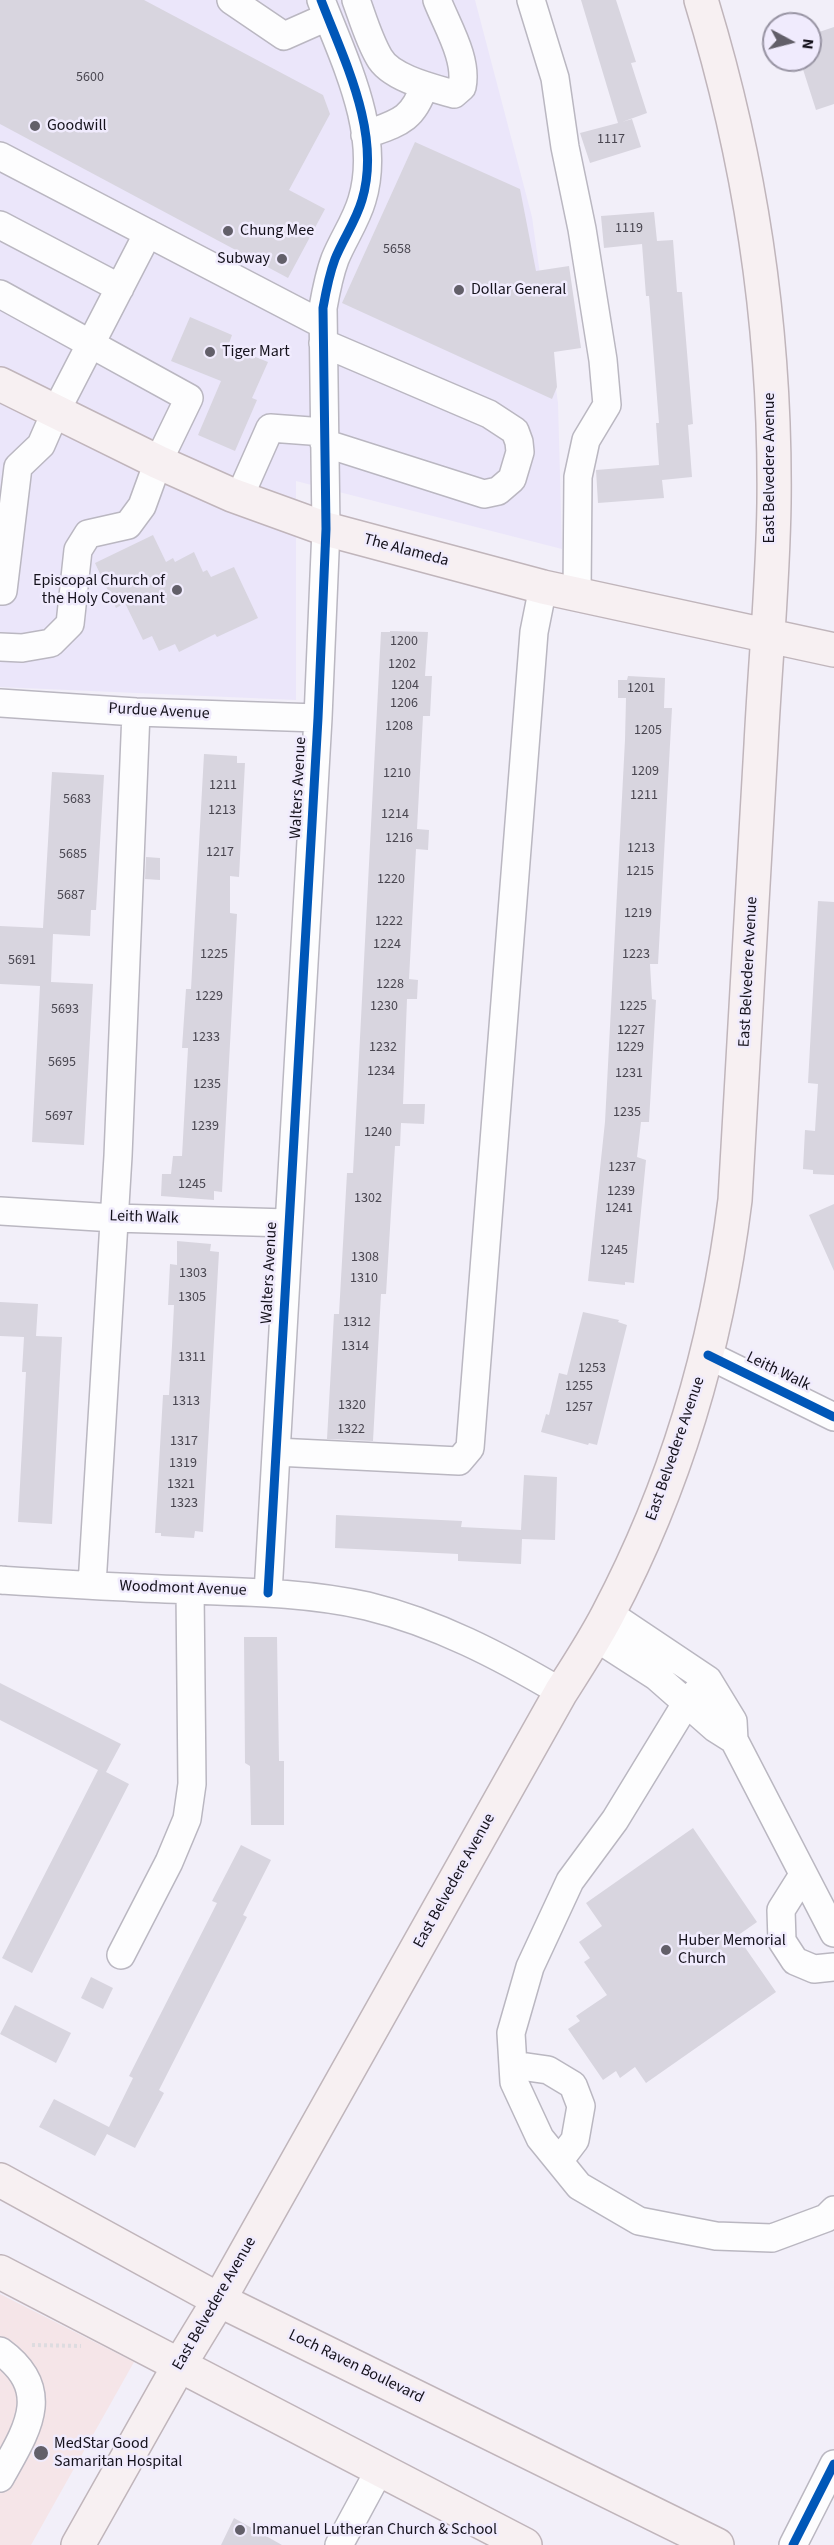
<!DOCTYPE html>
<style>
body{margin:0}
#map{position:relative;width:834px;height:2545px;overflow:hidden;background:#f2eff9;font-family:"Source Sans 3",sans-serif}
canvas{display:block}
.north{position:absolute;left:762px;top:12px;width:60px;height:60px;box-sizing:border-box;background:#f0ebfd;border:2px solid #9894a3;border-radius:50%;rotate:97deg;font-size:16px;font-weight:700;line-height:24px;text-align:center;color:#15121c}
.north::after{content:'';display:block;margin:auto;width:21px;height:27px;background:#625f69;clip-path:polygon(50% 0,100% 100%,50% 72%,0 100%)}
</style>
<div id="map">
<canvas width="834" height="2545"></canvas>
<div class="north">N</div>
</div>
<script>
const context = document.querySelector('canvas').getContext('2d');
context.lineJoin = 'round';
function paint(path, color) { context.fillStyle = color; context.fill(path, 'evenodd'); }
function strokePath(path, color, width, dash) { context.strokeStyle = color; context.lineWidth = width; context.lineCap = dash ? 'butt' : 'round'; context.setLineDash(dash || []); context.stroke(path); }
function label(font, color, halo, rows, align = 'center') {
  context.font = font + ' "Source Sans 3",sans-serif'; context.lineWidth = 5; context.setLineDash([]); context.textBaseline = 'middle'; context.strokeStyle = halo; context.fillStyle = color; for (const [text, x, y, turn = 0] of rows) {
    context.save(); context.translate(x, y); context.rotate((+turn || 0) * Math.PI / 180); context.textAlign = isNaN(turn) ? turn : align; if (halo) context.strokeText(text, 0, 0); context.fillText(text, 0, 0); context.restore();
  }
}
paint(new Path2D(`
 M0 0H475L532 217 558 403 562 549 296 481V700L0 687Z`), '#ebe6fa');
paint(new Path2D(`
 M0 2294 134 2362 31 2545H0Z`), '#f5e5e8');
paint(new Path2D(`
 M0 0H144L323 95 330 114 289 190 325 209 288 278 0 124Z
 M581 0H616L636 62 631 63 647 113 622 122 632 119 641 147 590 163 580 133 618 123Z
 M834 27V104L816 110 800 60H810V35Z
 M415 142 520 189 536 271 569 266 581 348 554 352 557 387 552 399 342 303Z
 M654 212 657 241 673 240 677 292H682L693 424 688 425 692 477 662 480 664 498 598 503 596 470 659 465 656 423H659L649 296H646L642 244 604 248 601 216Z
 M190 317 232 335 228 346 268 362 252 398 257 400 235 451 198 435 221 381 171 361Z
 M153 535 166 562 173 558 175 562 194 552 203 572 207 570 211 577 234 567 258 618 217 637 215 634 179 652 175 644 159 651 152 636 143 640 125 603 116 608 95 563Z
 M390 631 428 632 425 676H432L430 716H423L417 829 429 830 428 850 416 849 409 979 418 980 417 999H407L403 1104H425L424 1124 401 1123 400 1146H395L386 1294H381L373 1441 327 1439 334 1314H339L347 1173H353L381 632H390Z
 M628 676 665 678 664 708H672L658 964H650L652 999 656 1000 649 1122H641L637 1157 646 1160 634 1283 625 1282V1285L588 1281 605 1122 625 740 626 698H618V680H627Z
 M204 754 237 756V763H245L239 877 230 876V913L237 914 222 1192 214 1191V1200L161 1196 162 1174H171L173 1156H182L188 1048H182L186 989H191Z
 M52 772 104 775 96 910H91L90 936 53 934 51 982 93 984 84 1145 32 1142 40 986 0 984V926L43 928Z
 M146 857 160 858V880L145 879Z
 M818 901 834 902V1175L813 1174V1170L803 1169 805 1130 815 1131 818 1084 808 1083Z
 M834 1204V1271L809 1215Z
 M177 1241 211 1244 210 1251 219 1252 203 1532 195 1531 194 1538 161 1536V1533H155L163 1395H169L172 1346 174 1305H168L170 1264 177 1265Z
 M0 1302 38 1304 36 1336 62 1337 52 1524 18 1522 26 1372H22L24 1337 0 1336Z
 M583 1312 619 1320 618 1322 627 1325 597 1445 589 1443 588 1445 541 1432 546 1414 549 1415 559 1373 567 1375Z
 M524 1475 557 1477 555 1540 522 1539 521 1564 458 1561V1554L335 1548 336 1515 462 1521 461 1527 521 1530Z
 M244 1637H277L279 1761H284V1825H251L250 1766 245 1763Z
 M0 1683 121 1744 106 1772 129 1784 32 1973 2 1958 98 1770 0 1720Z
 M693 1828 757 1922 737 1936 776 1992 646 2083 635 2067 620 2078 616 2071 603 2080 568 2029 580 2021 576 2016 607 1995 584 1962 590 1958 579 1942 602 1926 586 1903Z
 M241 1845 271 1860 243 1915 247 1917 159 2090 164 2093 135 2148 107 2134 95 2156 39 2127 54 2099 109 2127 133 2078 129 2076 217 1903 212 1901Z
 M91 1977 113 1988 103 2009 81 1998Z
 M15 2005 71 2033 56 2063 0 2034Z
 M234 2518 282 2545H221Z`), '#d8d5df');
const minor = new Path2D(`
 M231 0 284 36 327 17
 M356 0C363 19 369 40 379 57 390 78 433 88 454 94L462 87C468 59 447 26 437 0
 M531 0 555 78 565 147 582 229 603 360 607 405 586 440 578 477 577 595
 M365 135C397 123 413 121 424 86
 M0 156 322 324
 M0 225 120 288
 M0 294 189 398 158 462 142 506 128 525 88 534 78 550 70 624 51 643 22 648 0 647
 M323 343 489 414 515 431 519 442 520 452 512 479 498 491 484 494 324 443
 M239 498 270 428 324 432
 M0 591H3L18 467 41 445 55 413 148 233
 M0 703 136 712 318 718
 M0 1211 114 1218 288 1223
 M708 1355 834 1417
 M276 1452 459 1461 470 1448 534 632 543 587
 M0 1580C64 1584 127 1588 191 1590 250 1592 309 1593 367 1606 437 1623 500 1656 561 1692
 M92 1585 118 1156 136 712
 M268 1593 318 718 326 529 323 308C326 291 329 275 335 259 343 239 356 221 362 200 382 134 344 60 321 0
 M608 1613 708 1680 733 1721 734 1740 834 1933
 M595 1637 657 1677 715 1728 734 1740
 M708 1680 687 1702 615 1820 570 1881 530 1967 511 2033 514 2082 540 2138 579 2186 639 2221 716 2236 772 2238 826 2218 834 2210
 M803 1875 781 1910 782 1941 795 1961 814 1969 834 1967
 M121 1955 169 1862 187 1819 192 1784 190 1590
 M513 2065 548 2070 573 2085 581 2106 575 2140 559 2161
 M0 2351C55 2391 26 2431 0 2478
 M339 2545 380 2469
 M793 2545 834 2464`);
const major = new Path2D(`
 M0 384 158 462 232 495 326 529 543 587 834 650
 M0 2180 219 2300 717 2545
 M0 2272 525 2545
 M78 2545 180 2364 219 2300 561 1692C577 1667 594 1641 608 1614 676 1485 717 1345 735 1200 745 1049 753 897 761 745 765 665 773 583 774 503 776 332 751 163 701 0`);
strokePath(minor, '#bab7c1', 30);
strokePath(major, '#c0b5bb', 36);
strokePath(new Path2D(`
 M32 2345 81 2346`), '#dedce0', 4, [3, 3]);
strokePath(minor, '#fdfdfe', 27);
strokePath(major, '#f7f0f2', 33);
strokePath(new Path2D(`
 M708 1355 834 1417
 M268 1593 318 718 326 529 323 308C326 291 329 275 335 259 343 239 356 221 362 200 382 134 344 60 321 0
 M793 2545 834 2464`), '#0057b8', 9);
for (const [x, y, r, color] of [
 [35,126,6,"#625f69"],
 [228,231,6,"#625f69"],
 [282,259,6,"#625f69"],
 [459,290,6,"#625f69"],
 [210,352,6,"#625f69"],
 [177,590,6,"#625f69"],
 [666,1950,6,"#625f69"],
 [41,2453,8,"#625f69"],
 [240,2530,6,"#625f69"]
]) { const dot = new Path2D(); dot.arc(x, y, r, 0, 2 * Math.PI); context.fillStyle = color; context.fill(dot); strokePath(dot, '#f0ebfd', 2); }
label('14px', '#494650', null, [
 ["5600",90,78],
 ["1117",611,140],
 ["1119",629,229],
 ["5658",397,250],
 ["1200",404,642],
 ["1202",402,665],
 ["1204",405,686],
 ["1201",641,689],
 ["1206",404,704],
 ["1208",399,727],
 ["1205",648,731],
 ["1209",645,772],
 ["1210",397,774],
 ["1211",223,786],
 ["1211",644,796],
 ["5683",77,800],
 ["1213",222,811],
 ["1214",395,815],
 ["1216",399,839],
 ["1213",641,849],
 ["1217",220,853],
 ["5685",73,855],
 ["1215",640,872],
 ["1220",391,880],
 ["5687",71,896],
 ["1219",638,914],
 ["1222",389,922],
 ["1224",387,945],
 ["1225",214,955],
 ["1223",636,955],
 ["5691",22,961],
 ["1228",390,985],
 ["1229",209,997],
 ["1230",384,1007],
 ["1225",633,1007],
 ["5693",65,1010],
 ["1227",631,1031],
 ["1233",206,1038],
 ["1232",383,1048],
 ["1229",630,1048],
 ["5695",62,1063],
 ["1234",381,1072],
 ["1231",629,1074],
 ["1235",207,1085],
 ["1235",627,1113],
 ["5697",59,1117],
 ["1239",205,1127],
 ["1240",378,1133],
 ["1237",622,1168],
 ["1245",192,1185],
 ["1239",621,1192],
 ["1302",368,1199],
 ["1241",619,1209],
 ["1245",614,1251],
 ["1308",365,1258],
 ["1303",193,1274],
 ["1310",364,1279],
 ["1305",192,1298],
 ["1312",357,1323],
 ["1314",355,1347],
 ["1311",192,1358],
 ["1253",592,1369],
 ["1255",579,1387],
 ["1313",186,1402],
 ["1320",352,1406],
 ["1257",579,1408],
 ["1322",351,1430],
 ["1317",184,1442],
 ["1319",183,1464],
 ["1321",181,1485],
 ["1323",184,1504]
]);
label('16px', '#15121c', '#f0ebfd', [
 ["Goodwill",47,126],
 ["Chung Mee",240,231],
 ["Subway",270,259,"right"],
 ["Dollar General",471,290],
 ["Tiger Mart",222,352],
 ["Episcopal Church of",165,581,"right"],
 ["the Holy Covenant",165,599,"right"],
 ["Huber Memorial",678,1941],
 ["Church",678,1959],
 ["MedStar Good",54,2444],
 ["Samaritan Hospital",54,2462],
 ["Immanuel Lutheran Church & School",252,2530]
], 'left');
label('16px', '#15121c', '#f0ebfd', [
 ["East Belvedere Avenue",770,468,-90],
 ["The Alameda",406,551,15],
 ["Purdue Avenue",159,712,3],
 ["Walters Avenue",299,788,-87],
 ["East Belvedere Avenue",749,972,-87],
 ["Leith Walk",144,1218,2],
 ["Walters Avenue",270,1273,-87],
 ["Leith Walk",778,1372,26],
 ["East Belvedere Avenue",676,1449,-71],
 ["Woodmont Avenue",183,1589,2],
 ["East Belvedere Avenue",455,1881,-61],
 ["East Belvedere Avenue",215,2304,-60],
 ["Loch Raven Boulevard",356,2367,26]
]);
</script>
